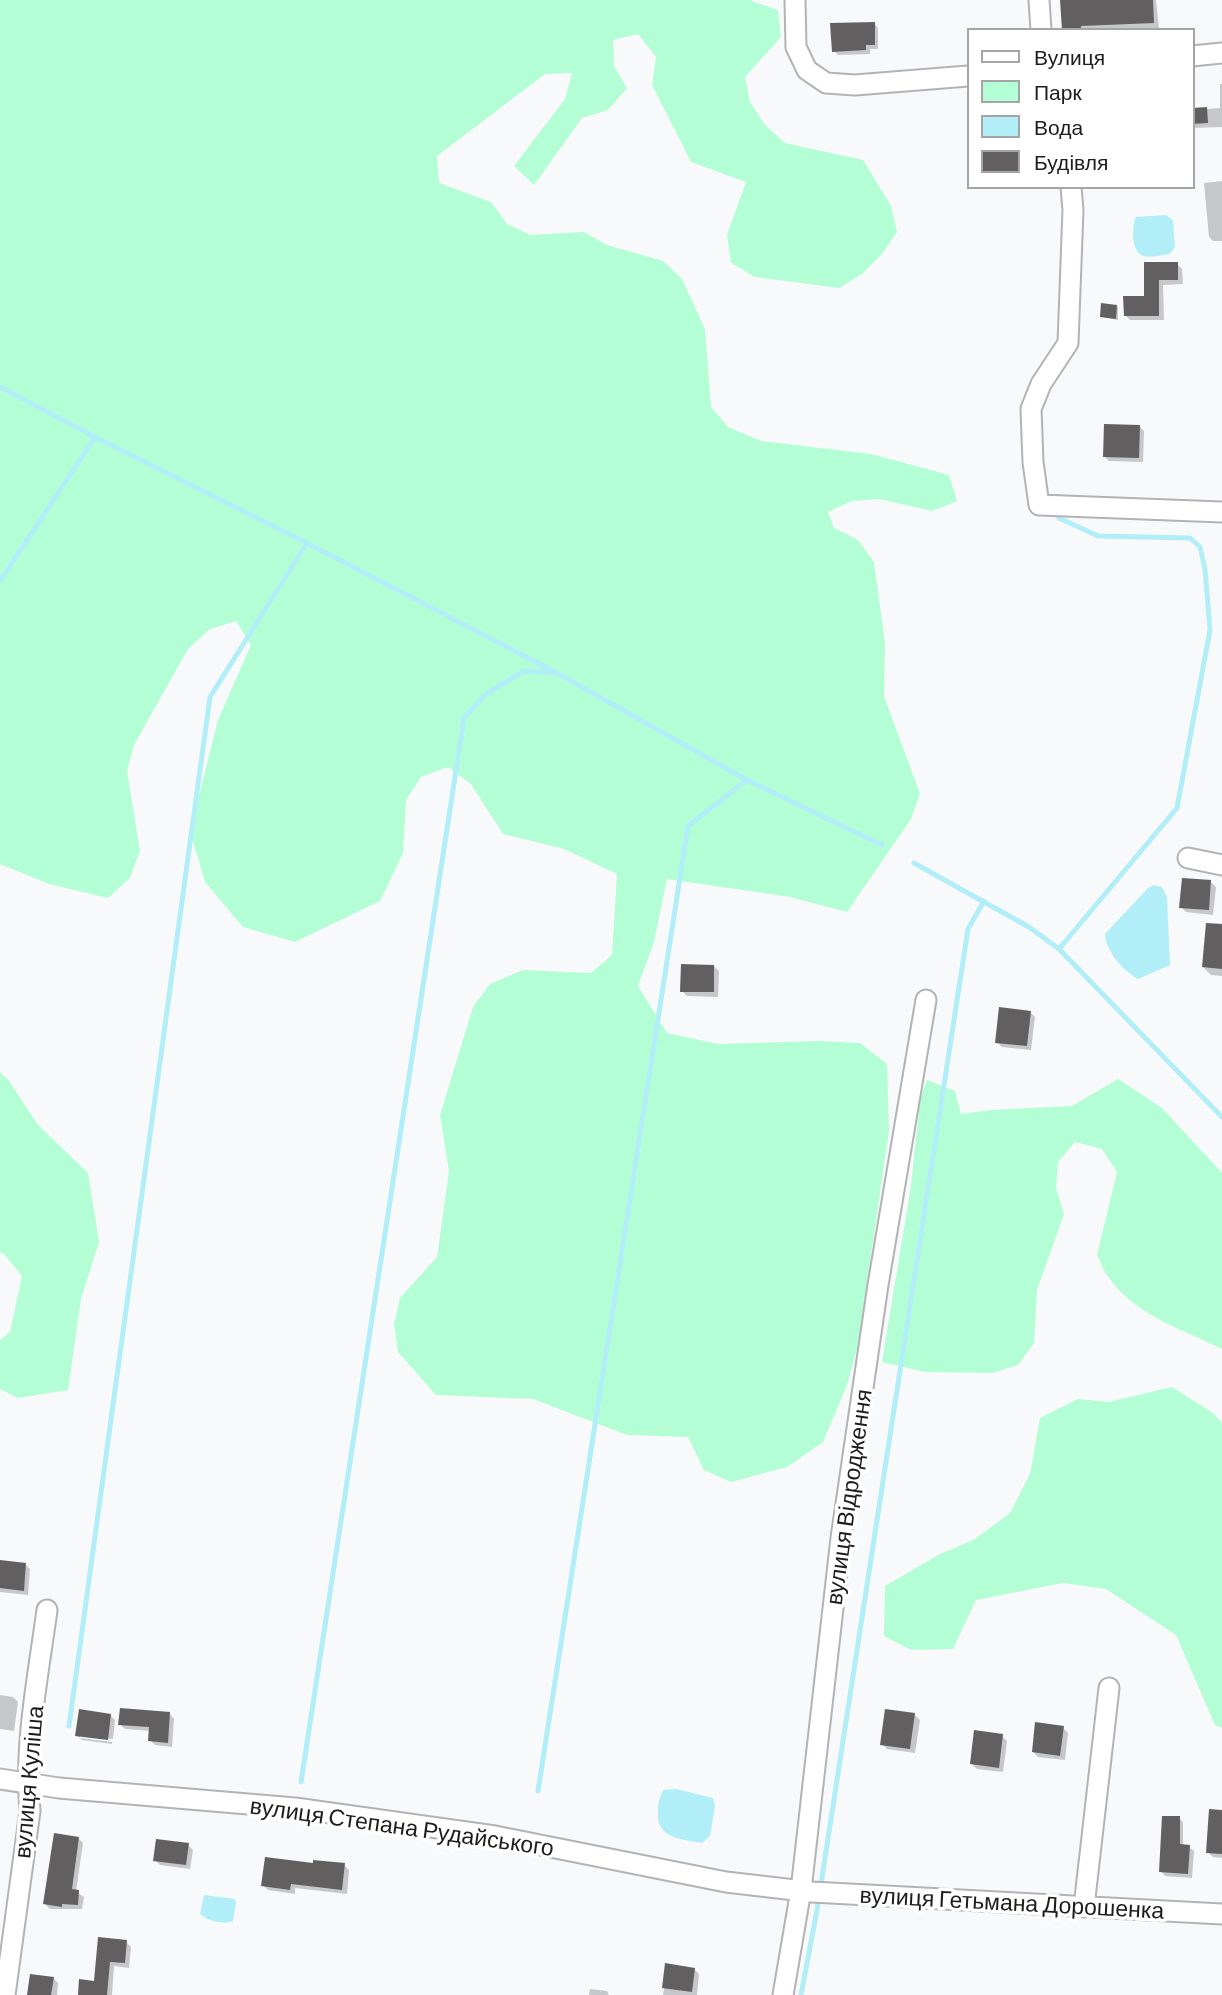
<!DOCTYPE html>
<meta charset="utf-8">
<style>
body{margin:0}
#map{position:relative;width:1222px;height:1995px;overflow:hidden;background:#f8f9fb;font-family:Barlow,sans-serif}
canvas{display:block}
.legend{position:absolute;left:967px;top:28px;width:228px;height:161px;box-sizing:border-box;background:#fff;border:2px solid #a5a5a5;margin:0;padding:9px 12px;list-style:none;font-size:21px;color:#1d1d1e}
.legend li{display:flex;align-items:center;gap:14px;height:35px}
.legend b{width:35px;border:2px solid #a5a5a5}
</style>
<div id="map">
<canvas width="1222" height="1995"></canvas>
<ul class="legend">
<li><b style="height:9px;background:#fff"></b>Вулиця</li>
<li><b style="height:19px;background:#b4fed5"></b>Парк</li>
<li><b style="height:19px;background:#b2eef8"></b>Вода</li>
<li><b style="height:19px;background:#615f60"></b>Будівля</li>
</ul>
</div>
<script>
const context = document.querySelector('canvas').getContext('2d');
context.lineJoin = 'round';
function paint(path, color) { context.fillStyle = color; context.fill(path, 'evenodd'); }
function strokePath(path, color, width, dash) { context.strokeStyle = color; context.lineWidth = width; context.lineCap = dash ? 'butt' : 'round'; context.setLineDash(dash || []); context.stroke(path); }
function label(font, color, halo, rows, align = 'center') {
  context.font = font + ' Barlow,sans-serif'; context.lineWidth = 7; context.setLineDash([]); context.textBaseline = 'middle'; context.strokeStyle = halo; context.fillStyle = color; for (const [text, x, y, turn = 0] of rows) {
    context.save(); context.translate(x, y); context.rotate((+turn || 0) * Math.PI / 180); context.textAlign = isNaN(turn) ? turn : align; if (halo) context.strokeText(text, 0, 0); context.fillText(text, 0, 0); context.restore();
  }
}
paint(new Path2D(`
 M0 0H749L778 10 781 37 745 77 750 102 765 125 785 143 863 160 891 206 897 232 882 254 862 274 839 288 755 277 731 263 727 235 746 182 691 162 652 85 656 57 638 34 613 40 614 66 627 88 608 110 582 118 534 185 514 166 565 99 572 73 545 74 437 156 439 183 491 202 507 224 530 235 584 232 607 245 663 261 682 279 705 329 711 407 728 427 761 441 871 454 949 475 957 501 932 511 879 499 852 501 828 512 834 528 858 540 874 562 885 643 884 696 920 794 911 819 847 912 790 897 667 879 654 942 638 986 667 1033 718 1044 819 1041 860 1043 887 1064 889 1131 858 1345 847 1385 823 1442 787 1467 731 1482 704 1470 688 1437 627 1435 533 1399 436 1395 398 1352 394 1324 400 1298 437 1257 449 1171 440 1115 473 1007 490 984 523 970 591 973 612 955 617 874 564 849 503 834 471 784 448 767 421 777 406 800 403 853 380 901 295 942 243 927 205 882 190 831 218 720 251 645 236 621 210 629 188 649 134 745 127 771 140 851 130 878 108 898 49 884 0 864Z
 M0 1072 9 1081 38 1125 88 1173 99 1242 81 1299 68 1390 18 1398 0 1389V1340L10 1332 22 1276 4 1254 0 1252Z
 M1118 1079 1162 1108 1222 1173V1349C1184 1330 1135 1315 1110 1279 1104 1272 1101 1263 1097 1255L1117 1172 1102 1149 1075 1142 1058 1162 1056 1188 1064 1214 1037 1290 1034 1343 1018 1365 992 1373 925 1372 882 1362 911 1186 920 1099 927 1080 955 1091 961 1114 991 1110 1072 1106Z
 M1172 1387 1213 1413 1222 1423V1728L1215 1725 1176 1635 1106 1589 1063 1583 976 1600 953 1649 911 1650 884 1636 885 1586 938 1555 975 1539 1010 1513 1030 1474 1040 1418 1078 1399 1109 1402Z`), '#b4fed5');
paint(new Path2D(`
 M1166 215 1173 220 1175 247 1170 254C1162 255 1147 259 1141 255 1131 249 1132 225 1136 217Z
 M1154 885 1162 887 1167 897 1170 965 1138 979C1124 972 1105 950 1105 934L1148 888Z
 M676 1789 713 1798 715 1806 710 1836 702 1843C682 1839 656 1839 658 1812 658 1804 659 1798 663 1790Z
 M204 1895 235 1899 236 1903 233 1921C224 1925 207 1921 200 1914Z`), '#b2eef8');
paint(new Path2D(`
 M1062 0H1156L1159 28 1064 30Z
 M874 23 878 28V49H870V54L838 55 834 51Z
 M1220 84H1222V127L1192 128V110L1220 108Z
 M1222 181V241H1213L1209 237 1204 183Z
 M1145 264H1177L1182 269 1183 284 1163 285 1164 320H1130L1125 315 1146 298Z
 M1116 306 1118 308V320L1102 317Z
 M1139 426 1144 431 1143 462 1109 461 1104 456Z
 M1211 882 1216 887 1213 915 1186 912 1181 907Z
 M1222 926V976L1211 975 1203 967Z
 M714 966 719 971 718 997 687 996 682 991Z
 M1030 1012 1035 1017 1031 1050 1002 1047 997 1042Z
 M0 1562 25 1564 30 1569 28 1595 0 1592Z
 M0 1695 13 1697 18 1702 14 1731 0 1729Z
 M169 1713 174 1719 172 1747 155 1745 150 1740 151 1731 125 1729 120 1724Z
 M110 1715 115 1720 113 1739 80 1735V1738L112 1742V1744L82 1740 77 1735Z
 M915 1715 920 1720 915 1753 887 1749 882 1744Z
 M1063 1728 1068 1733 1065 1760 1038 1757 1033 1752Z
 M1002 1736 1007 1741 1003 1772 977 1769 972 1764Z
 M1222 1812V1858L1213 1857 1208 1852Z
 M1179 1818 1183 1822V1846L1189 1847 1194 1851 1192 1878 1165 1876 1161 1871Z
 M78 1838 83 1843 76 1892 84 1897 82 1909H50L45 1904Z
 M188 1845 193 1850 190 1869 160 1865 155 1860Z
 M314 1865H344L349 1870 347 1894 295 1888V1894L268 1890 263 1885Z
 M100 1939 126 1942 131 1947 129 1968 114 1966 112 1995H80L95 1982Z
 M667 1965 694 1969 699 1974 697 1995H663Z
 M53 1978 58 1983 57 1995H29Z
 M590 1989 607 1991 609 1995H589Z`), '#0003');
strokePath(new Path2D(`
 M0 387 95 437 307 543 557 673 747 780 882 845
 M1059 518 1098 536 1190 538 1200 547 1205 569 1210 630 1177 808 1059 949
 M0 581 95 437
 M914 863 1029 927 1059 949 1222 1117
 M69 1726 210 697 307 543
 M301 1782 464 718 486 694 524 671 557 673
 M538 1791 688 826 747 780
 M801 1995 817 1910 968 929 984 901`), '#b2eef8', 5);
paint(new Path2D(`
 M1060 0H1153L1154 23 1081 26V30H1062Z
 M875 22V45H866V50L832 52 830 23Z
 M1207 107 1208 123 1192 124V108Z
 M1144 262H1178V280H1159V316H1124L1123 296H1144Z
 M1101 303 1117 305 1116 319 1100 317Z
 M1104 424 1140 425 1139 458 1103 457Z
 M1182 878 1211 880 1209 910 1179 908Z
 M1206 923 1222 924V969L1202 967Z
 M681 964 714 965V992H680Z
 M999 1007 1031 1011 1027 1046 995 1043Z
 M0 1560 26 1563 24 1591 0 1588Z
 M120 1708 170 1712 168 1743 148 1741 149 1727 118 1725Z
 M79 1709 111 1714 108 1740 75 1736Z
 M885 1709 915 1713 910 1749 880 1745Z
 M1035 1722 1064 1726 1060 1756 1032 1752Z
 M974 1730 1003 1734 999 1768 970 1764Z
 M1209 1809 1222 1810V1854L1206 1853Z
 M1162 1816H1180V1844L1190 1845 1188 1874 1159 1872Z
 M54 1833 79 1837 72 1889 79 1890 78 1905 62 1904V1907L43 1904Z
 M156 1839 189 1843 186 1865 153 1861Z
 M265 1857 313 1863V1860L345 1863 342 1890 291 1884 290 1890 261 1886Z
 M98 1937 127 1940 125 1963 110 1962 107 1995H78L79 1979 94 1981Z
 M665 1963 695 1968 692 1992 662 1988Z
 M30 1974 54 1977 51 1995H27Z`), '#615f60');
const street = new Path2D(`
 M795 0 796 47 807 70 826 83 855 85 968 76
 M1039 0 1041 30
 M1192 56 1222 53
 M1071 187 1073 210 1068 343 1041 384 1031 409 1033 462 1039 505 1222 512
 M1188 858 1222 865
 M0 1779 59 1788 295 1808 495 1836 726 1882 812 1892 1222 1914
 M1084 1907 1109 1688
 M5 1995 30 1811C24 1745 38 1677 47 1610
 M783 1995 801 1890 841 1538 878 1285 926 1000`);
strokePath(street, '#b3b3b5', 23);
strokePath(street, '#fff', 19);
label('23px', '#1d1d1e', '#fff', [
 ["вулиця Відродження",849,1497,-82],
 ["вулиця Куліша",29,1782,-85],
 ["вулиця Степана Рудайського",402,1827,8],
 ["вулиця Гетьмана Дорошенка",1012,1903,3]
]);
</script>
